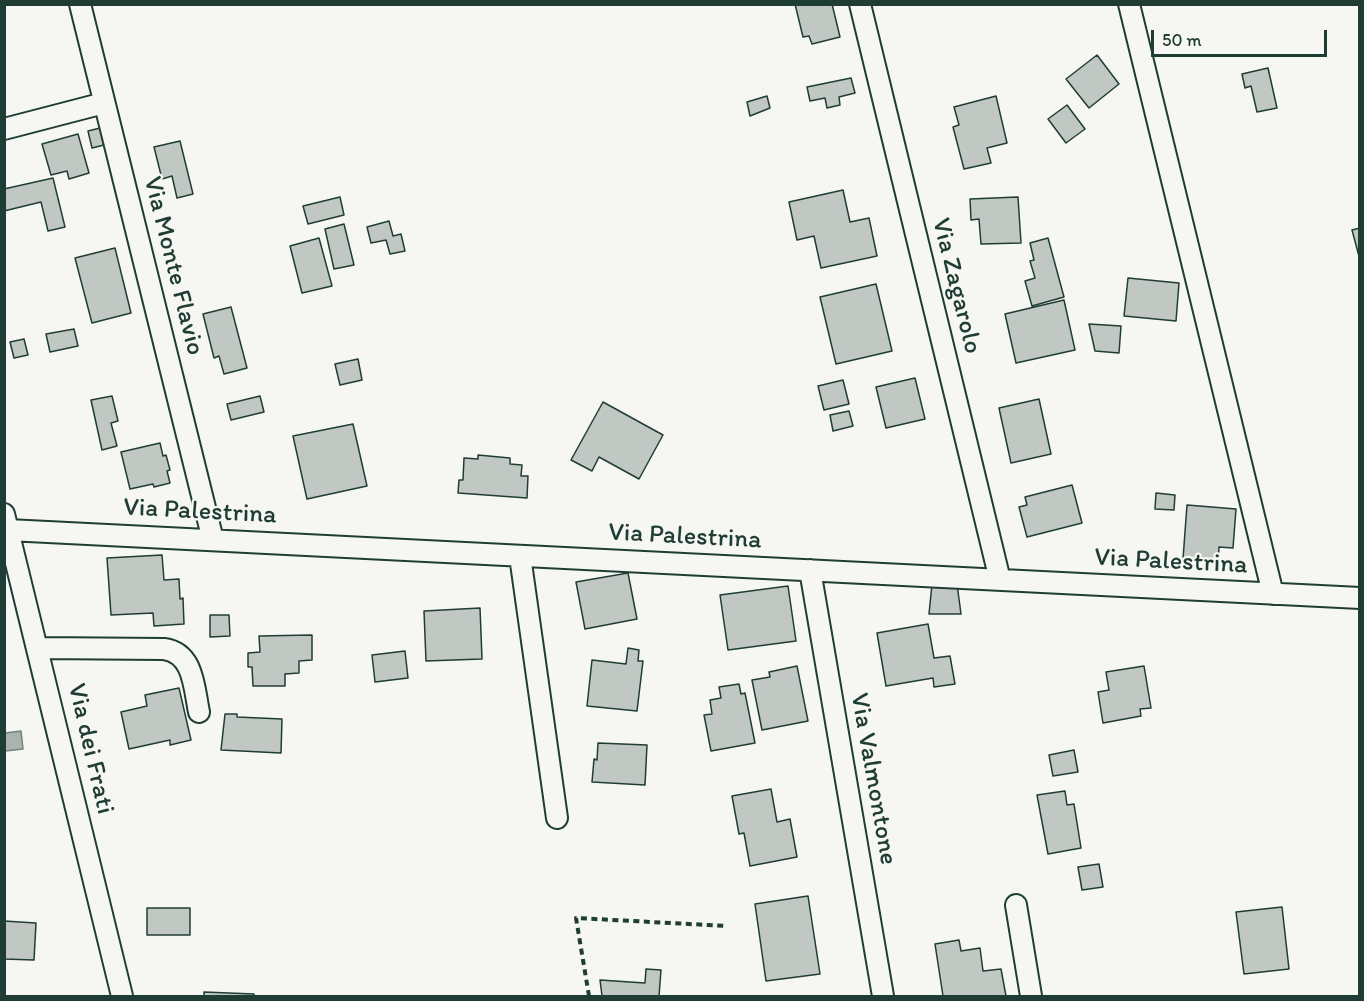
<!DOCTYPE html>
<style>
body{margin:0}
#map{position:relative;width:1364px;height:1001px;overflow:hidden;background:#f6f6f2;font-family:Itim,sans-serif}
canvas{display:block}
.frame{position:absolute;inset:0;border:6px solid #1f3d34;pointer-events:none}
.scale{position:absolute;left:1151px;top:30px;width:176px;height:27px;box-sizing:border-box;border:3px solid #1f3d34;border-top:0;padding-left:8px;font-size:18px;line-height:21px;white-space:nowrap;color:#1f3d34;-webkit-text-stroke:4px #f6f6f2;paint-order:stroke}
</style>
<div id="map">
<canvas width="1364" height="1001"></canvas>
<div class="frame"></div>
<div class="scale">50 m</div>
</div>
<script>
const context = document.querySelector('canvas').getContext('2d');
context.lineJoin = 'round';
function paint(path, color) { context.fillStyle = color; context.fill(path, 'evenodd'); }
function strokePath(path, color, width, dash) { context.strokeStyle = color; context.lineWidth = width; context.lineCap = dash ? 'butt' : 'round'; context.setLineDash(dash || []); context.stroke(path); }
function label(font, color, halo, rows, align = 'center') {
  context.font = font + ' Itim,sans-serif'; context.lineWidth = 4.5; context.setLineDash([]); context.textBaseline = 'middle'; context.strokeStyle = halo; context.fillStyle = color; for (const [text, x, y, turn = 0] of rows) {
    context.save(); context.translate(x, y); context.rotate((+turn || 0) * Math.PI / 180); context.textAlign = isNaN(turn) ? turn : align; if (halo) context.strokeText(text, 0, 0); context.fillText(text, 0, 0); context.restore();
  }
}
const water = new Path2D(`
 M21 731 23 749 5 751V733Z`);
paint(water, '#aab3ae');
strokePath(water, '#72847d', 1.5);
const building = new Path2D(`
 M795 4H832L840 37 812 44 809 36 803 37Z
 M1097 55 1119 84 1089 108 1066 79Z
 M1268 68 1277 108 1257 112 1251 86 1245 88 1242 74Z
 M851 78 855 93 839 97 840 105 827 108 825 98 810 101 807 87Z
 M767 96 770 108 750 116 747 102Z
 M996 96 1007 143 987 148 991 163 964 169 953 127 959 125 954 107Z
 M1067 105 1085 129 1066 143 1048 119Z
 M100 128 104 145 92 148 88 131Z
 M78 134 89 173 69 179 67 171 51 175 42 144Z
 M180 141 193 194 177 198 172 176 162 179 154 147Z
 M53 178 65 227 48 231 41 202 4 211V189Z
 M843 190 850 222 869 218 877 256 821 268 814 236 797 240 789 202Z
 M340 197 344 215 308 224 303 206Z
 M1018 197 1021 243 981 244 979 219 971 220 970 199Z
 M389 221 393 236 401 234 405 251 390 254 386 240 371 243 367 227Z
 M344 224 354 265 334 269 325 229Z
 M1360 228V260L1352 230Z
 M319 238 332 286 302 293 290 246Z
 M1048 238 1064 297 1032 306 1025 281 1035 278 1030 261 1034 260 1030 243Z
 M115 248 131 313 92 323 75 258Z
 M1128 278 1179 283 1176 321 1124 316Z
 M876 284 892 351 836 364 820 297Z
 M1064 300 1075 350 1016 363 1005 314Z
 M231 307 247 368 224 374 219 356 214 358 203 314Z
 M1089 324 1121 326 1119 353 1095 351Z
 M74 329 78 346 50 352 46 334Z
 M24 339 28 355 14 358 10 342Z
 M358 359 362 380 340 385 335 364Z
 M915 378 925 419 886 428 876 387Z
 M843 380 849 404 824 410 818 386Z
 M112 396 118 421 111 423 117 446 102 450 91 400Z
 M260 396 264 412 231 420 227 404Z
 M1039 399 1051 454 1011 463 999 408Z
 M603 402 663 435 639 479 599 457 592 471 571 460Z
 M849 411 853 426 833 431 830 415Z
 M353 424 367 486 307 499 293 436Z
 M160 443 163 456 166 455 170 470 167 471 170 483 154 487 153 484 130 489 121 452Z
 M478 455 510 458V464L522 465 521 476H528L527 498 458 493 459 480H463L464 458 478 459Z
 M1072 485 1082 523 1027 537 1019 507 1027 505 1025 497Z
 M1156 493 1175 495 1174 510 1155 509Z
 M1187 505 1236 509 1233 548 1219 547 1218 562 1183 559Z
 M162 555 164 580 179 579 180 599 183 598 184 624 154 626 153 613 111 615 107 558Z
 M628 573 637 619 585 629 576 582Z
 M932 584H957L961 614H929Z
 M788 586 796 641 728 650 720 595Z
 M480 608 482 659 426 661 424 611Z
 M210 615H229L230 636 210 637Z
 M928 624 934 658 950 656 955 684 934 687 933 678 886 686 877 633Z
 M312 635V660L299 661V673L285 674V686H253L252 667H248V653L260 652 259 636Z
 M628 648 639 650 638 661H643L637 711 587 706 592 660 626 664Z
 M405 651 408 678 375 682 372 655Z
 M797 666 808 721 762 730 752 680 770 677 769 672Z
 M1144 666 1151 708 1140 709 1141 716 1103 723 1098 692 1109 690 1106 672Z
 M739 684 741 694 745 693 755 743 711 751 704 715 712 714 710 700 721 698 719 687Z
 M179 688 191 740 170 745V740L129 749 121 712 147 706 145 695Z
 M225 714H237V717L282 719 281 753 221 750Z
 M598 743 647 745 645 785 592 782 594 759 597 760Z
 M1074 750 1078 772 1053 776 1049 755Z
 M771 789 777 822 790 819 797 857 750 866 744 833 739 834 732 796Z
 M1065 791 1067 805 1074 804 1081 848 1048 854 1037 795Z
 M1099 864 1103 887 1082 890 1078 867Z
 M808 896 820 974 766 981 755 904Z
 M1282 907 1289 969 1244 974 1236 912Z
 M147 908H190V935H147Z
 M4 921 36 923 34 960 4 959Z
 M959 940 961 951 980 948 983 971 1001 969 1006 996H943L935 944Z
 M646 969 661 970 659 996H602L600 980 645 983Z
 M204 992 254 994V996H204Z`);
paint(building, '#c1c8c3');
strokePath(building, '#1f3d34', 1.5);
const minor = new Path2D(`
 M80 4 213 540
 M860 4 1000 580
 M1129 4 1273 594
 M4 129 104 103
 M4 514 122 996
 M8 530 1360 598
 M520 556 557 818
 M810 570 883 996
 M38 648 164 649C194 653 194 688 199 712
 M1016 905 1031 996`);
strokePath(minor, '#1f3d34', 24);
strokePath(new Path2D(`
 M589 996 576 918 727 926`), '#1f3d34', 4, [6, 4.5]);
strokePath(minor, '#f6f6f2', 20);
label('26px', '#1f3d34', '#f6f6f2', [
 ["Via Monte Flavio",173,266,76],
 ["Via Zagarolo",956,286,76],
 ["Via Palestrina",200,512,3],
 ["Via Palestrina",685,537,3],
 ["Via Palestrina",1171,562,3],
 ["Via dei Frati",90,749,77],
 ["Via Valmontone",873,779,80]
]);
</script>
